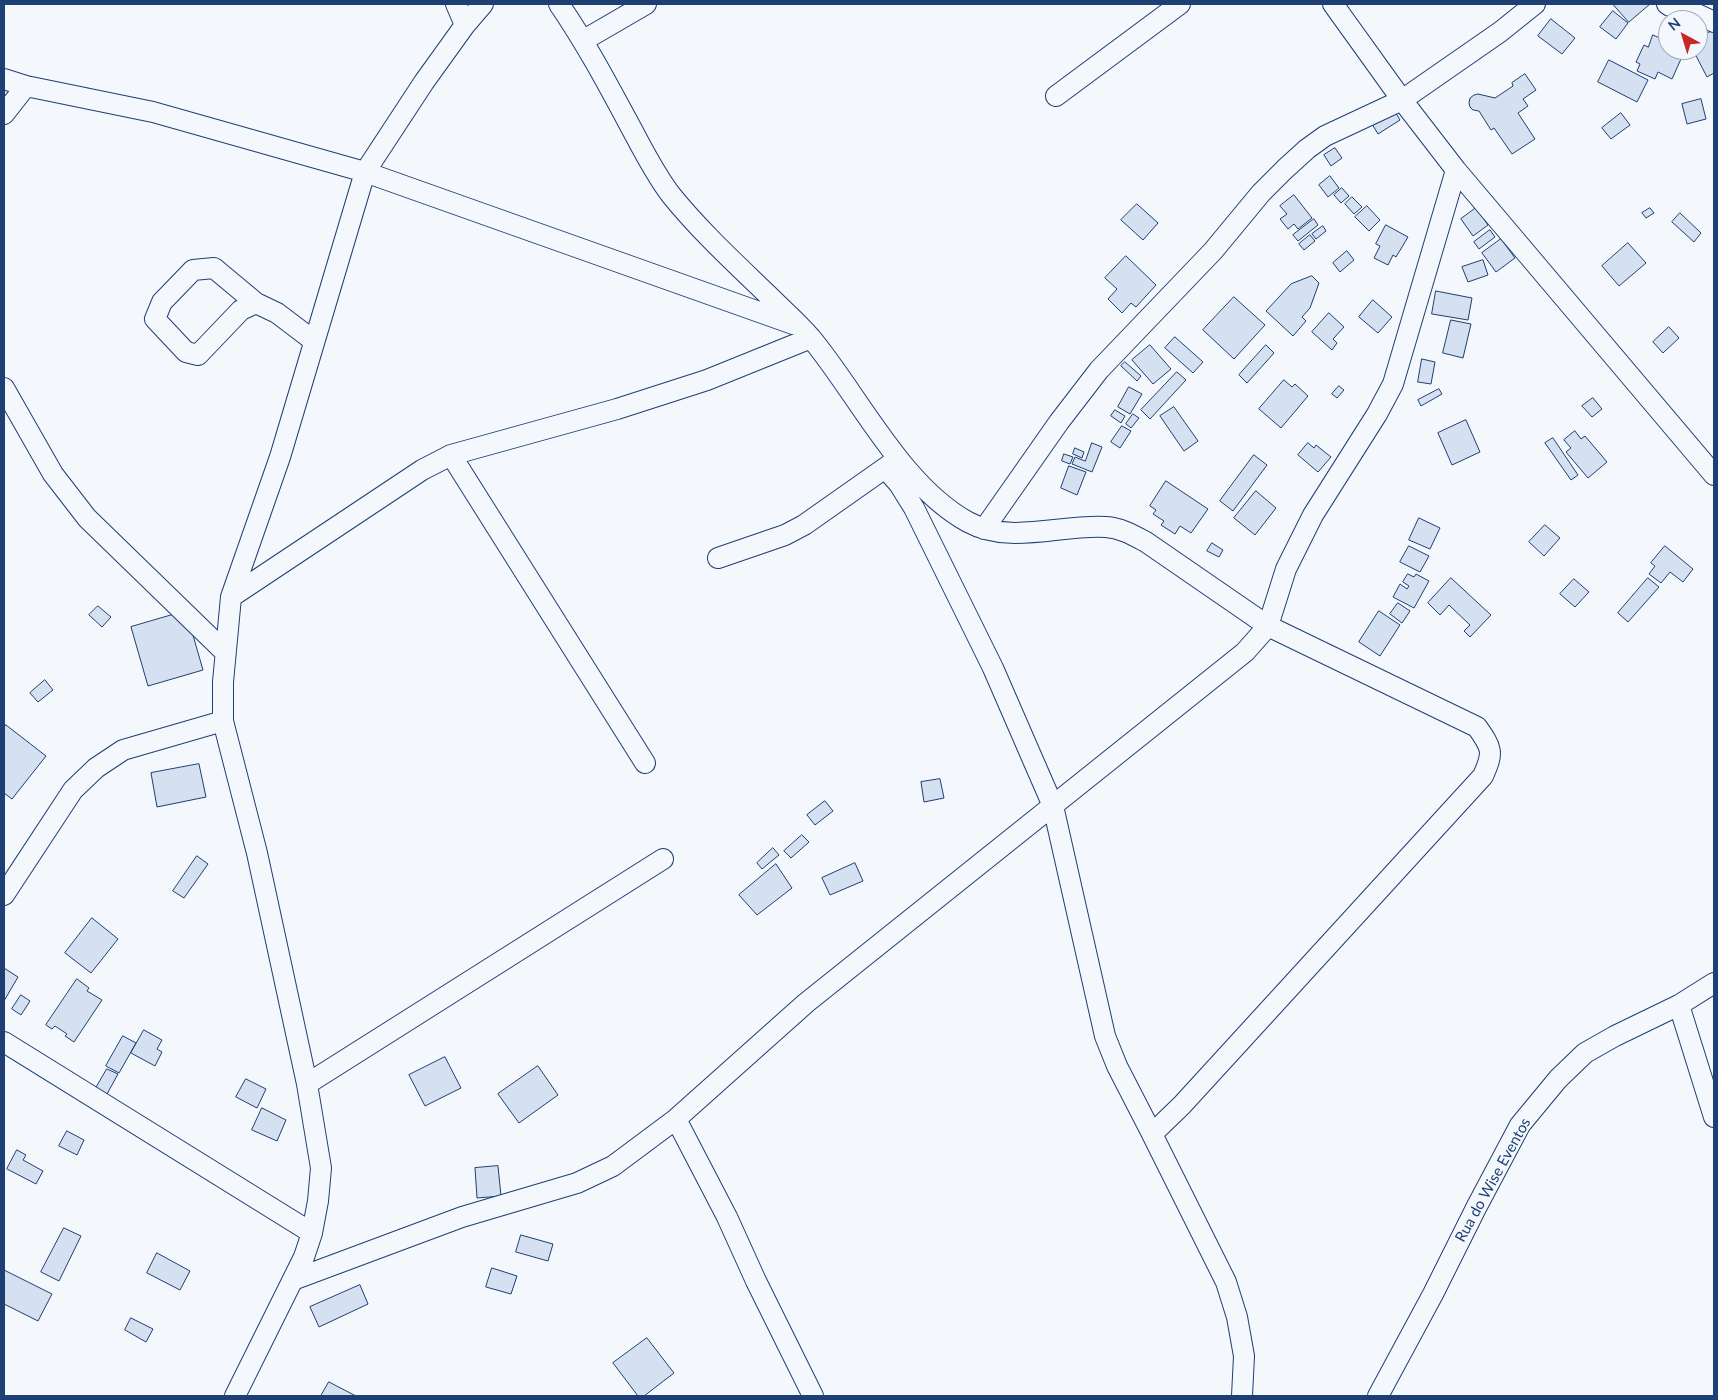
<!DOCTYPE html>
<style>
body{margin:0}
#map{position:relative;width:1718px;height:1400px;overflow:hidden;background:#f4f7fb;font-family:Lato,sans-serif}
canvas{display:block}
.frame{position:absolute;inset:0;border:5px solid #1d3f73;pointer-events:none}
.north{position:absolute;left:1658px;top:10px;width:50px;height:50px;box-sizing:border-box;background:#f4f7fb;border:1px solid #9eadc5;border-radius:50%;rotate:321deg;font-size:14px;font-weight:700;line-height:20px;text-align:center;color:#1d3f73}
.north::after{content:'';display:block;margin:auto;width:18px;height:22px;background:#c62828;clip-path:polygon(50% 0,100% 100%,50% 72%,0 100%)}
</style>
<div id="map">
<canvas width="1718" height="1400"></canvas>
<div class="frame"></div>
<div class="north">N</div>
</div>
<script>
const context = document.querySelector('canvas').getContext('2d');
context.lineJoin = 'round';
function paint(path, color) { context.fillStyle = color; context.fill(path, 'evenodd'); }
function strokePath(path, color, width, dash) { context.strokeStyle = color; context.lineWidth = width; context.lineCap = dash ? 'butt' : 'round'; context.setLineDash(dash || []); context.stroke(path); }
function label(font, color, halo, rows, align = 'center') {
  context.font = font + ' Lato,sans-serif'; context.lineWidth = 4; context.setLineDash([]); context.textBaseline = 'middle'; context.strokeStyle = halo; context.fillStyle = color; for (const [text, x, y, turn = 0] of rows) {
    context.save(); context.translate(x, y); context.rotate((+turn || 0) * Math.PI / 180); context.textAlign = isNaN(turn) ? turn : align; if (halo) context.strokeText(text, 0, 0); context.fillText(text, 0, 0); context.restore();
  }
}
const building = new Path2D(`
 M1613 4H1650L1629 22Z
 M1613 11 1628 23 1616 39 1600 27Z
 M1551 19 1575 38 1562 54 1538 36Z
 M1714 30V73L1707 77 1693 50H1698V38Z
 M1653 35 1668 42V50H1685L1672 79 1658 72 1655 79 1637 71 1640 64 1636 62 1644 45 1648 47Z
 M1609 60 1648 80 1637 102 1598 82Z
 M1525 74 1536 90 1523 99 1528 106 1518 113 1535 139 1512 154 1494 128 1491 130 1479 111 1473 110 1470 107 1469 103 1470 98 1474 95 1478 94 1495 98 1513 86 1512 83Z
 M1701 99 1706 119 1687 124 1682 104Z
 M1394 110 1400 120 1378 134 1372 124Z
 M1621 113 1630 125 1611 139 1602 128Z
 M1335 148 1342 158 1331 166 1324 155Z
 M1330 176 1339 188 1328 197 1319 185Z
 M1342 188 1349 196 1341 203 1334 195Z
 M1294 195 1312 218 1298 229 1294 224 1288 229 1280 219 1287 214 1280 206Z
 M1352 197 1362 207 1354 214 1345 204Z
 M1137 204 1158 223 1143 240 1121 220Z
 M1367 206 1380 220 1369 231 1355 217Z
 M1476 208 1488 225 1473 236 1461 219Z
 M1650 208 1654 213 1646 218 1642 213Z
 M1680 213 1701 233 1694 242 1672 222Z
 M1314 219 1318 225 1298 241 1293 235Z
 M1386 225 1408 237 1396 257 1393 255 1388 265 1374 258 1380 246 1376 244Z
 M1323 226 1326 231 1316 239 1312 234Z
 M1490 230 1495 237 1479 249 1474 242Z
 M1310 235 1315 241 1304 250 1299 244Z
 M1501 239 1515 258 1496 272 1482 253Z
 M1628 243 1646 263 1619 286 1602 266Z
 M1347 251 1354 260 1340 272 1333 263Z
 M1126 256 1156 285 1136 307 1131 303 1122 313 1108 299 1117 289 1105 278Z
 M1483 260 1488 275 1468 282 1462 267Z
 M1312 276 1319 283 1310 308 1302 317 1306 321 1293 336 1266 311 1291 284Z
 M1436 291 1472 298 1468 320 1432 314Z
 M1234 297 1265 325 1234 359 1203 330Z
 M1373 300 1392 317 1378 333 1359 317Z
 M1329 313 1344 327 1333 339 1337 343 1332 350 1312 332Z
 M1451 320 1471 324 1463 358 1443 353Z
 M1669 327 1679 338 1663 353 1653 342Z
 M1175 337 1203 362 1193 373 1165 348Z
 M1150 345 1171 369 1153 384 1132 360Z
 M1266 345 1274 353 1247 383 1239 375Z
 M1422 359 1435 362 1431 384 1418 382Z
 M1125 362 1141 376 1137 381 1121 366Z
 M1177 372 1186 380 1150 419 1141 410Z
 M1284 380 1292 387 1295 384 1308 396 1281 428 1259 409Z
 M1339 386 1344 390 1337 398 1332 394Z
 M1129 387 1142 394 1130 414 1118 407Z
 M1439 389 1442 394 1421 406 1418 400Z
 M1593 398 1602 409 1592 417 1582 406Z
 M1174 407 1198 441 1184 451 1160 416Z
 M1115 410 1125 416 1121 423 1111 416Z
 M1133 414 1139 418 1131 428 1126 424Z
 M1466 420 1480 452 1452 465 1438 433Z
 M1122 426 1131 431 1120 448 1111 442Z
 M1575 431 1581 439 1585 436 1607 462 1588 478 1566 452 1571 448 1564 440Z
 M1553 438 1578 475 1571 480 1545 443Z
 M1092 443 1102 447 1092 472 1072 464 1075 457 1085 461Z
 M1308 443 1314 448 1316 445 1331 457 1318 472 1298 455Z
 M1075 448 1084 452 1082 458 1073 454Z
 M1064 454 1073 457 1070 464 1062 461Z
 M1254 455 1267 465 1233 511 1220 501Z
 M1069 466 1086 472 1077 495 1061 488Z
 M1166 481 1208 509 1191 533 1180 526 1175 534 1161 525 1164 521 1153 514 1156 510 1150 506Z
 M1256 491 1276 508 1255 535 1234 518Z
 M1419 518 1440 528 1430 549 1409 540Z
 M1545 525 1560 538 1544 556 1529 542Z
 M1212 543 1223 550 1219 557 1207 551Z
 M1409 546 1429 556 1420 572 1400 562Z
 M1665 546 1693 569 1683 582 1670 572 1661 583 1649 574 1655 566 1651 563Z
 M1408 574 1414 577 1416 574 1429 581 1414 608 1393 597 1400 584 1407 589 1409 586 1403 582Z
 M1451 578 1491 615 1470 637 1464 631 1470 625 1449 605 1440 615 1428 603Z
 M1648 578 1659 587 1628 622 1618 613Z
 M1574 579 1589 592 1575 607 1560 594Z
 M1398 603 1410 611 1402 623 1390 614Z
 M98 606 111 617 102 627 89 615Z
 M186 611 203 670 148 686 131 627Z
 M1379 611 1400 625 1380 656 1359 642Z
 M45 680 53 690 38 702 30 693Z
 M6 725 46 756 12 799 4 793V728Z
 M199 764 206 797 157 807 151 773Z
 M940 779 944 798 924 802 921 782Z
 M825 801 833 811 815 825 807 815Z
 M802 835 809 842 791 858 784 851Z
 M773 848 779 855 762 869 757 863Z
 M197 856 208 864 184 898 173 891Z
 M855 863 863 881 830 895 822 878Z
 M776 864 792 888 757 915 739 895Z
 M92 918 118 939 91 973 65 953Z
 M4 968 18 977 4 1001Z
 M77 979 89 988 87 991 102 1000 74 1042 65 1036 67 1034 55 1026 52 1029 46 1025Z
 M21 995 30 1001 21 1015 12 1009Z
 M144 1030 162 1040 157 1049 162 1052 155 1066 131 1053Z
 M123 1036 136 1043 119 1073 106 1066Z
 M445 1057 461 1088 425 1106 409 1075Z
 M538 1066 558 1095 519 1123 498 1094Z
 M107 1069 118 1074 107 1094 96 1088Z
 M246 1079 266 1089 257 1108 236 1097Z
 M262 1108 286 1120 277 1141 252 1130Z
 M67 1131 84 1140 77 1155 59 1146Z
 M17 1150 26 1155 23 1160 43 1171 36 1184 7 1169Z
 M498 1166 501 1196 477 1198 475 1168Z
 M64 1228 81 1236 59 1281 41 1272Z
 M521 1235 553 1244 548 1261 516 1252Z
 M157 1253 190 1271 180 1290 147 1273Z
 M492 1268 517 1276 511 1294 486 1287Z
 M4 1270 52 1294 38 1321 4 1304Z
 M360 1285 368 1304 319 1327 310 1307Z
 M131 1318 153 1329 146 1342 125 1330Z
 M647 1338 674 1373 644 1396H638L613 1363Z
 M329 1382 356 1396H321Z`);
paint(building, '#d5e0f0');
strokePath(building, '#1d3f73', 1);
const minor = new Path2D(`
 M456 4 465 25
 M559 4C585 42 606 81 628 122 641 146 654 173 671 195 701 232 735 263 769 296 783 310 798 323 811 338 859 396 901 485 968 522 1010 545 1061 524 1106 527 1121 528 1133 535 1146 542L1268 626 1477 727C1492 748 1494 752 1483 776L1182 1105 1152 1134 1226 1282 1237 1317 1244 1356 1242 1396
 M1333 4 1402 100 1456 170 1714 475
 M1667 4 1670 6 1697 14 1714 22
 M584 40 646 4
 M4 79 26 86 153 112 365 172 793 324
 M1056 96 1180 4
 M4 114 26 86
 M256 303 241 310 198 355 186 352 155 319 162 302 193 270 214 268 256 303 277 313 314 341
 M4 388 53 474 87 518 225 652
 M451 455 645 763
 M885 468 899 484 914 508 993 668 1053 806 1105 1036 1117 1066 1152 1134
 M984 529 1059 422 1099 370 1213 251 1261 193 1285 169 1307 149 1325 136 1402 100 1500 32 1535 4
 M718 558 785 535 804 525 895 461
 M231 597 422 470 451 455 617 409 707 380 811 338
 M4 895 73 790 96 768 123 750 223 721
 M1679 1005 1714 1117
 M4 1042 312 1233
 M307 1084 663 859
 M676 1119 727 1217 756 1281 813 1396
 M293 1280 462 1217 577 1183 613 1166 676 1119 806 1003 1245 652 1268 626 1286 569 1313 515 1377 414 1393 384 1456 170
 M235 1396 304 1257 312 1233 318 1201 321 1168 307 1084 257 853 223 721V682L231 597 280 457 365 172 424 82 465 25 483 4
 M1378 1396 1433 1294 1477 1206 1520 1125 1558 1079 1585 1053 1615 1036 1679 1005 1714 983`);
strokePath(minor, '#1d3f73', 22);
strokePath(minor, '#f4f7fb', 20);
label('15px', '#1d3f73', '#f4f7fb', [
 ["Rua do Wise Eventos",1493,1180,-61]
]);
</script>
